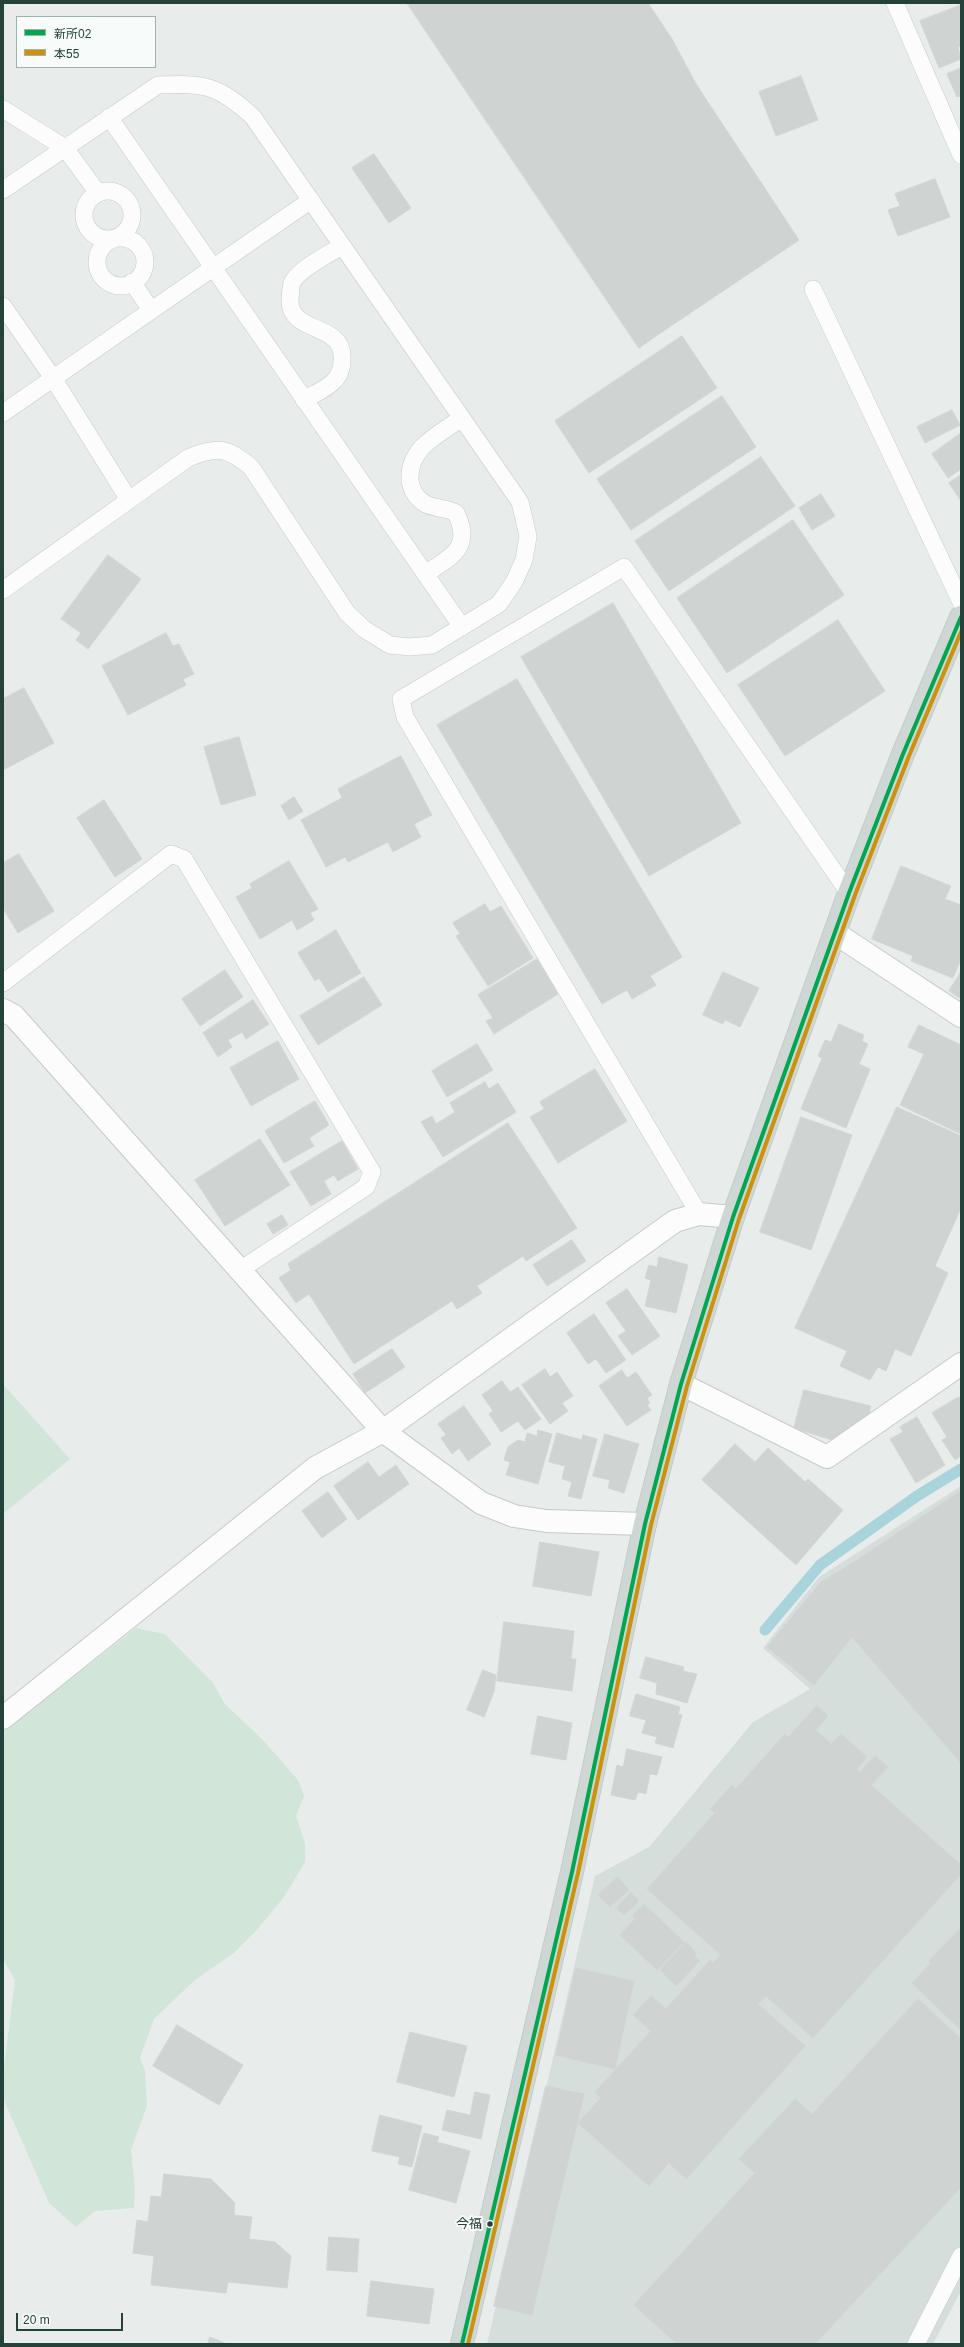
<!DOCTYPE html>
<meta charset="utf-8">
<style>
body{margin:0}
#map{position:relative;width:964px;height:2347px;overflow:hidden;background:#e8edeb;font-family:Helvetica,"Noto Sans JP",sans-serif}
canvas{display:block}
.frame{position:absolute;inset:0;border:4px solid #24423a;pointer-events:none}
.legend{position:absolute;left:16px;top:16px;width:140px;height:52px;box-sizing:border-box;background:#f7fbf9;border:1px solid #a3b1ad;margin:0;padding:5px 7px;list-style:none;font-size:12px;color:#24423a}
.legend li{display:flex;align-items:center;gap:8px;height:20px}
.legend b{width:20px;border:1px solid #a3b1ad}
.scale{position:absolute;left:16px;top:2313px;width:107px;height:18px;box-sizing:border-box;border:2px solid #24423a;border-top:0;padding-left:5px;font-size:12px;line-height:14px;white-space:nowrap;color:#24423a;-webkit-text-stroke:3px #f7fbf9;paint-order:stroke}
</style>
<div id="map">
<canvas width="964" height="2347"></canvas>
<div class="frame"></div>
<ul class="legend">
<li><b style="height:5px;background:#00a651"></b>新所02</li>
<li><b style="height:5px;background:#cd920c"></b>本55</li>
</ul>
<div class="scale">20 m</div>
</div>
<script>
const context = document.querySelector('canvas').getContext('2d');
context.lineJoin = 'round';
function paint(path, color) { context.fillStyle = color; context.fill(path, 'evenodd'); }
function strokePath(path, color, width, dash) { context.strokeStyle = color; context.lineWidth = width; context.lineCap = dash ? 'butt' : 'round'; context.setLineDash(dash || []); context.stroke(path); }
function label(font, color, halo, rows, align = 'center') {
  context.font = font + ' Helvetica,"Noto Sans JP",sans-serif'; context.lineWidth = 4; context.setLineDash([]); context.textBaseline = 'middle'; context.strokeStyle = halo; context.fillStyle = color; for (const [text, x, y, turn = 0] of rows) {
    context.save(); context.translate(x, y); context.rotate((+turn || 0) * Math.PI / 180); context.textAlign = isNaN(turn) ? turn : align; if (halo) context.strokeText(text, 0, 0); context.fillText(text, 0, 0); context.restore();
  }
}
paint(new Path2D(`
 M961 1486V2291L933 2344H487L595 1876 649 1847 753 1722 810 1689 763 1648 819 1577Z`), '#d6dedb');
paint(new Path2D(`
 M3 1384 70 1459 3 1514Z
 M136 1628 165 1634 213 1683 225 1704 263 1740 298 1780 304 1796 296 1816 305 1843V1862L284 1897 257 1930 234 1953 195 1980 154 2019 140 2058 145 2071 147 2106 131 2150 135 2189 134 2208 95 2211 76 2227 49 2203 3 2098V2075L15 1980 3 1959V1732Z`), '#d1e6d8');
strokePath(new Path2D(`
 M765 1630 820 1565 917 1496 961 1469`), '#a9d4db', 11);
const building = new Path2D(`
 M407 3H431L656 336 639 348Z
 M431 3H648L672 39 696 84 799 240 656 336Z
 M961 5V46L958 47 961 59 939 68 920 21Z
 M961 68V96L957 97 947 74Z
 M801 76 818 120 776 136 759 92Z
 M374 154 411 208 389 223 352 168Z
 M935 179 950 217 898 236 888 210 900 206 895 194Z
 M682 336 717 388 589 473 555 421Z
 M722 396 756 447 631 530 597 479Z
 M952 410 960 425 925 443 917 427Z
 M961 433V469L948 478 932 454Z
 M761 457 795 506 669 591 635 541Z
 M961 475V501L949 483Z
 M821 494 835 516 812 530 799 508Z
 M793 520 844 595 727 673 677 598Z
 M108 555 141 579 88 649 76 640 81 633 61 619Z
 M613 603 741 823 649 876 521 657Z
 M838 620 885 691 785 756 738 685Z
 M166 633 173 646 179 644 194 674 183 679 186 685 128 715 102 666Z
 M517 679 682 957 650 976 656 985 632 999 627 990 602 1004 437 725Z
 M24 688 54 743 3 770V699Z
 M239 737 256 795 221 805 204 747Z
 M401 756 432 815 414 824 421 837 393 852 388 842 348 862 345 857 326 867 301 820 342 798 338 789Z
 M294 797 303 811 289 820 281 806Z
 M104 800 142 859 115 877 77 818Z
 M19 854 54 911 18 933 3 908V863Z
 M289 861 318 909 310 913 314 920 297 930 292 920 260 939 236 897 252 888 250 884Z
 M901 866 951 886 945 899 961 905V959L953 978 911 961 913 956 872 939Z
 M485 904 490 912 501 906 533 958 488 986 456 936 460 934 453 923Z
 M336 930 361 973 328 992 319 978 315 981 298 953Z
 M537 959 558 994 494 1034 486 1021 493 1018 478 995Z
 M225 970 243 997 200 1026 182 999Z
 M723 972 759 988 740 1027 725 1020 723 1024 703 1015Z
 M961 972V999L949 991Z
 M364 977 382 1005 318 1045 300 1016Z
 M253 1000 269 1024 246 1039 242 1032 228 1040 232 1047 218 1057 203 1033Z
 M839 1024 864 1035 862 1041 868 1044 859 1064 870 1069 846 1128 801 1109 822 1058 818 1056 825 1040 831 1042Z
 M919 1025 961 1045V1134L900 1105 924 1054 908 1047Z
 M278 1041 299 1079 251 1106 230 1068Z
 M477 1044 493 1070 447 1097 432 1071Z
 M595 1069 627 1121 558 1163 530 1117 544 1109 540 1102Z
 M485 1082 489 1089 498 1083 516 1112 443 1157 421 1122 432 1116 436 1124 455 1112 450 1103Z
 M315 1101 329 1125 309 1138 314 1146 284 1163 265 1131Z
 M897 1107 961 1136V1208L935 1266 948 1273 911 1356 895 1349 886 1371 878 1367 870 1380 840 1366 847 1351 795 1328Z
 M801 1117 852 1135 811 1250 760 1232Z
 M508 1123 577 1228 526 1261 523 1256 477 1286 482 1293 457 1309 452 1301 354 1364 309 1294 296 1303 279 1278 291 1270 288 1264Z
 M260 1139 290 1185 225 1226 195 1180Z
 M342 1141 358 1169 338 1181 334 1175 324 1181 331 1194 311 1206 290 1172Z
 M282 1215 288 1225 273 1234 267 1224Z
 M572 1240 586 1261 547 1286 533 1265Z
 M659 1257 688 1265 676 1313 645 1306 651 1280 645 1278 649 1265 657 1267Z
 M627 1289 660 1336 632 1355 618 1336 626 1331 606 1303Z
 M594 1314 626 1360 606 1373 596 1359 588 1364 567 1333Z
 M392 1349 405 1367 365 1393 353 1374Z
 M545 1369 550 1377 557 1372 573 1396 562 1403 568 1411 550 1424 522 1385Z
 M622 1370 627 1378 636 1372 652 1395 647 1398 650 1403 647 1405 651 1410 627 1426 599 1386Z
 M502 1381 510 1392 518 1387 541 1419 525 1430 518 1421 501 1432 489 1414 493 1411 482 1395Z
 M804 1390 871 1406 868 1417 835 1441 794 1428Z
 M959 1397 961 1401V1456L955 1460 942 1440 947 1437 932 1413Z
 M464 1406 491 1444 468 1461 459 1448 452 1454 441 1438 446 1435 438 1424Z
 M917 1417 945 1465 916 1483 890 1439 903 1432 900 1427Z
 M538 1430 552 1434 538 1484 506 1475 510 1462 504 1460 508 1447 518 1440 525 1442 527 1433 537 1436Z
 M557 1433 582 1440 583 1435 597 1439 581 1499 568 1496 572 1482 562 1479 565 1466 549 1462Z
 M605 1434 639 1444 624 1493 608 1488 610 1480 593 1476Z
 M735 1444 755 1462 768 1448 805 1482 808 1479 843 1510 796 1565 702 1480Z
 M368 1462 379 1477 396 1465 409 1484 358 1520 334 1486Z
 M961 1491V1527L882 1600 859 1559Z
 M328 1492 347 1519 322 1538 302 1511Z
 M961 1527V1763L852 1637 814 1685 767 1647 821 1582 859 1559 882 1600Z
 M540 1542 599 1552 591 1596 533 1586Z
 M504 1622 574 1631 571 1659H576L572 1691 497 1681Z
 M646 1657 684 1667 683 1671 697 1674 687 1703 656 1694 657 1683 640 1678Z
 M483 1670 496 1675 494 1692 484 1717 467 1710Z
 M636 1694 680 1707 678 1714 682 1715 673 1748 655 1743 657 1737 642 1733 646 1720 630 1716Z
 M817 1706 828 1716 816 1730 831 1744 841 1734 867 1757 857 1769 860 1772 875 1756 888 1767 871 1785 961 1865V1874L813 2038 766 1996 758 2004 805 2046 686 2179 669 2163 649 2186 578 2123 601 2098 595 2092 651 2031 633 2015 651 1996 666 2009 710 1960 713 1963 721 1955 647 1889 715 1813 710 1809 732 1785 736 1789 785 1734 788 1737Z
 M538 1716 572 1723 566 1760 531 1754Z
 M627 1749 662 1757 657 1775 650 1774 646 1794 638 1792 635 1800 611 1795 617 1765 623 1767Z
 M618 1877 629 1890 610 1907 598 1895Z
 M631 1893 639 1901 624 1915 616 1908Z
 M644 1904 684 1942 657 1970 620 1935 635 1919 632 1916Z
 M961 1928V2030L912 1983 931 1963 929 1961Z
 M686 1942 696 1953 694 1955 700 1961 676 1986 660 1970Z
 M576 1968 634 1981 615 2069 556 2055Z
 M918 1999 961 2039V2187L815 2344H677L634 2305 755 2173 739 2159 795 2099 812 2114Z
 M177 2025 243 2065 219 2105 153 2066Z
 M410 2032 467 2046 454 2097 397 2082Z
 M546 2086 584 2094 532 2315 494 2306Z
 M475 2092 490 2095 481 2139 442 2130 447 2110 470 2115Z
 M380 2115 422 2126 412 2167 398 2164 400 2157 372 2151Z
 M424 2133 439 2137 437 2142 470 2151 456 2203 409 2190Z
 M164 2174 211 2179 235 2203 234 2215 252 2217 249 2239 275 2242 291 2256 287 2288 228 2282 226 2293 151 2285 154 2256 133 2253 137 2220 148 2222 151 2196 161 2197Z
 M329 2237 359 2239 357 2272 327 2270Z
 M371 2281 434 2289 429 2324 367 2316Z
 M210 2337 227 2344H208Z`);
paint(building, '#cfd4d2');
strokePath(building, '#d1d6d4', 1);
const lane = new Path2D(`
 M895 3 961 155
 M3 109 65 148 98 193
 M109 117 462 627
 M3 190 158 85C205 83 218 85 253 117L520 502 528 536 524 560 514 582 499 604 432 645 410 647 390 645 364 629 347 613 251 467C226 447 218 446 188 458L3 590
 M84 215a24 24 0 1 1 48 0a24 24 0 1 1-48 0Z
 M97 262a24 24 0 1 1 48 0a24 24 0 1 1-48 0Z
 M132 282 151 310
 M813 289 961 602
 M3 306 53 378 129 500
 M304 400C314 394 328 388 335 380 340 374 342 367 342 360 345 321 289 336 290 299 291 294 290 286 293 281 301 268 329 254 342 246
 M3 413 311 200
 M425 574C451 557 473 548 456 513 446 507 433 509 424 503 416 498 411 489 410 480 408 448 439 434 462 418
 M3 983 171 854 184 859 372 1172 366 1187 240 1270
 M699 1214 405 717 401 699 624 567 849 893
 M916 2344 961 2256`);
const street = new Path2D(`
 M835 933 961 1016
 M3 1010 14 1016 383 1431 675 1221 699 1214 733 1217
 M681 1384 827 1457 961 1364
 M3 1718 315 1468 383 1431 481 1503 514 1516 546 1521 645 1524`);
const primary = new Path2D(`
 M462 2344 572 1872 645 1524 681 1384 733 1217 849 893 903 754 961 617`);
strokePath(lane, '#c5cac8', 18);
strokePath(street, '#c5cac8', 24);
strokePath(primary, '#c3ccc9', 24);
strokePath(lane, '#fcfcfc', 17);
strokePath(street, '#fcfcfc', 22);
strokePath(primary, '#cfd7d5', 22);
strokePath(new Path2D(`
 M462 2344 572 1872 645 1524 681 1384 733 1217 849 893 903 754 961 617`), '#00a651', 4);
strokePath(new Path2D(`
 M468 2344 578 1873 651 1525 687 1386 739 1219 855 895 909 756 961 632`), '#cd920c', 4);
for (const [x, y, r, color] of [
 [490,2224,3.5,"#24423a"]
]) { const dot = new Path2D(); dot.arc(x, y, r, 0, 2 * Math.PI); context.fillStyle = color; context.fill(dot); strokePath(dot, '#f7fbf9', 1.5); }
label('13px', '#24423a', '#f7fbf9', [
 ["今福",482,2224]
], 'right');
</script>
